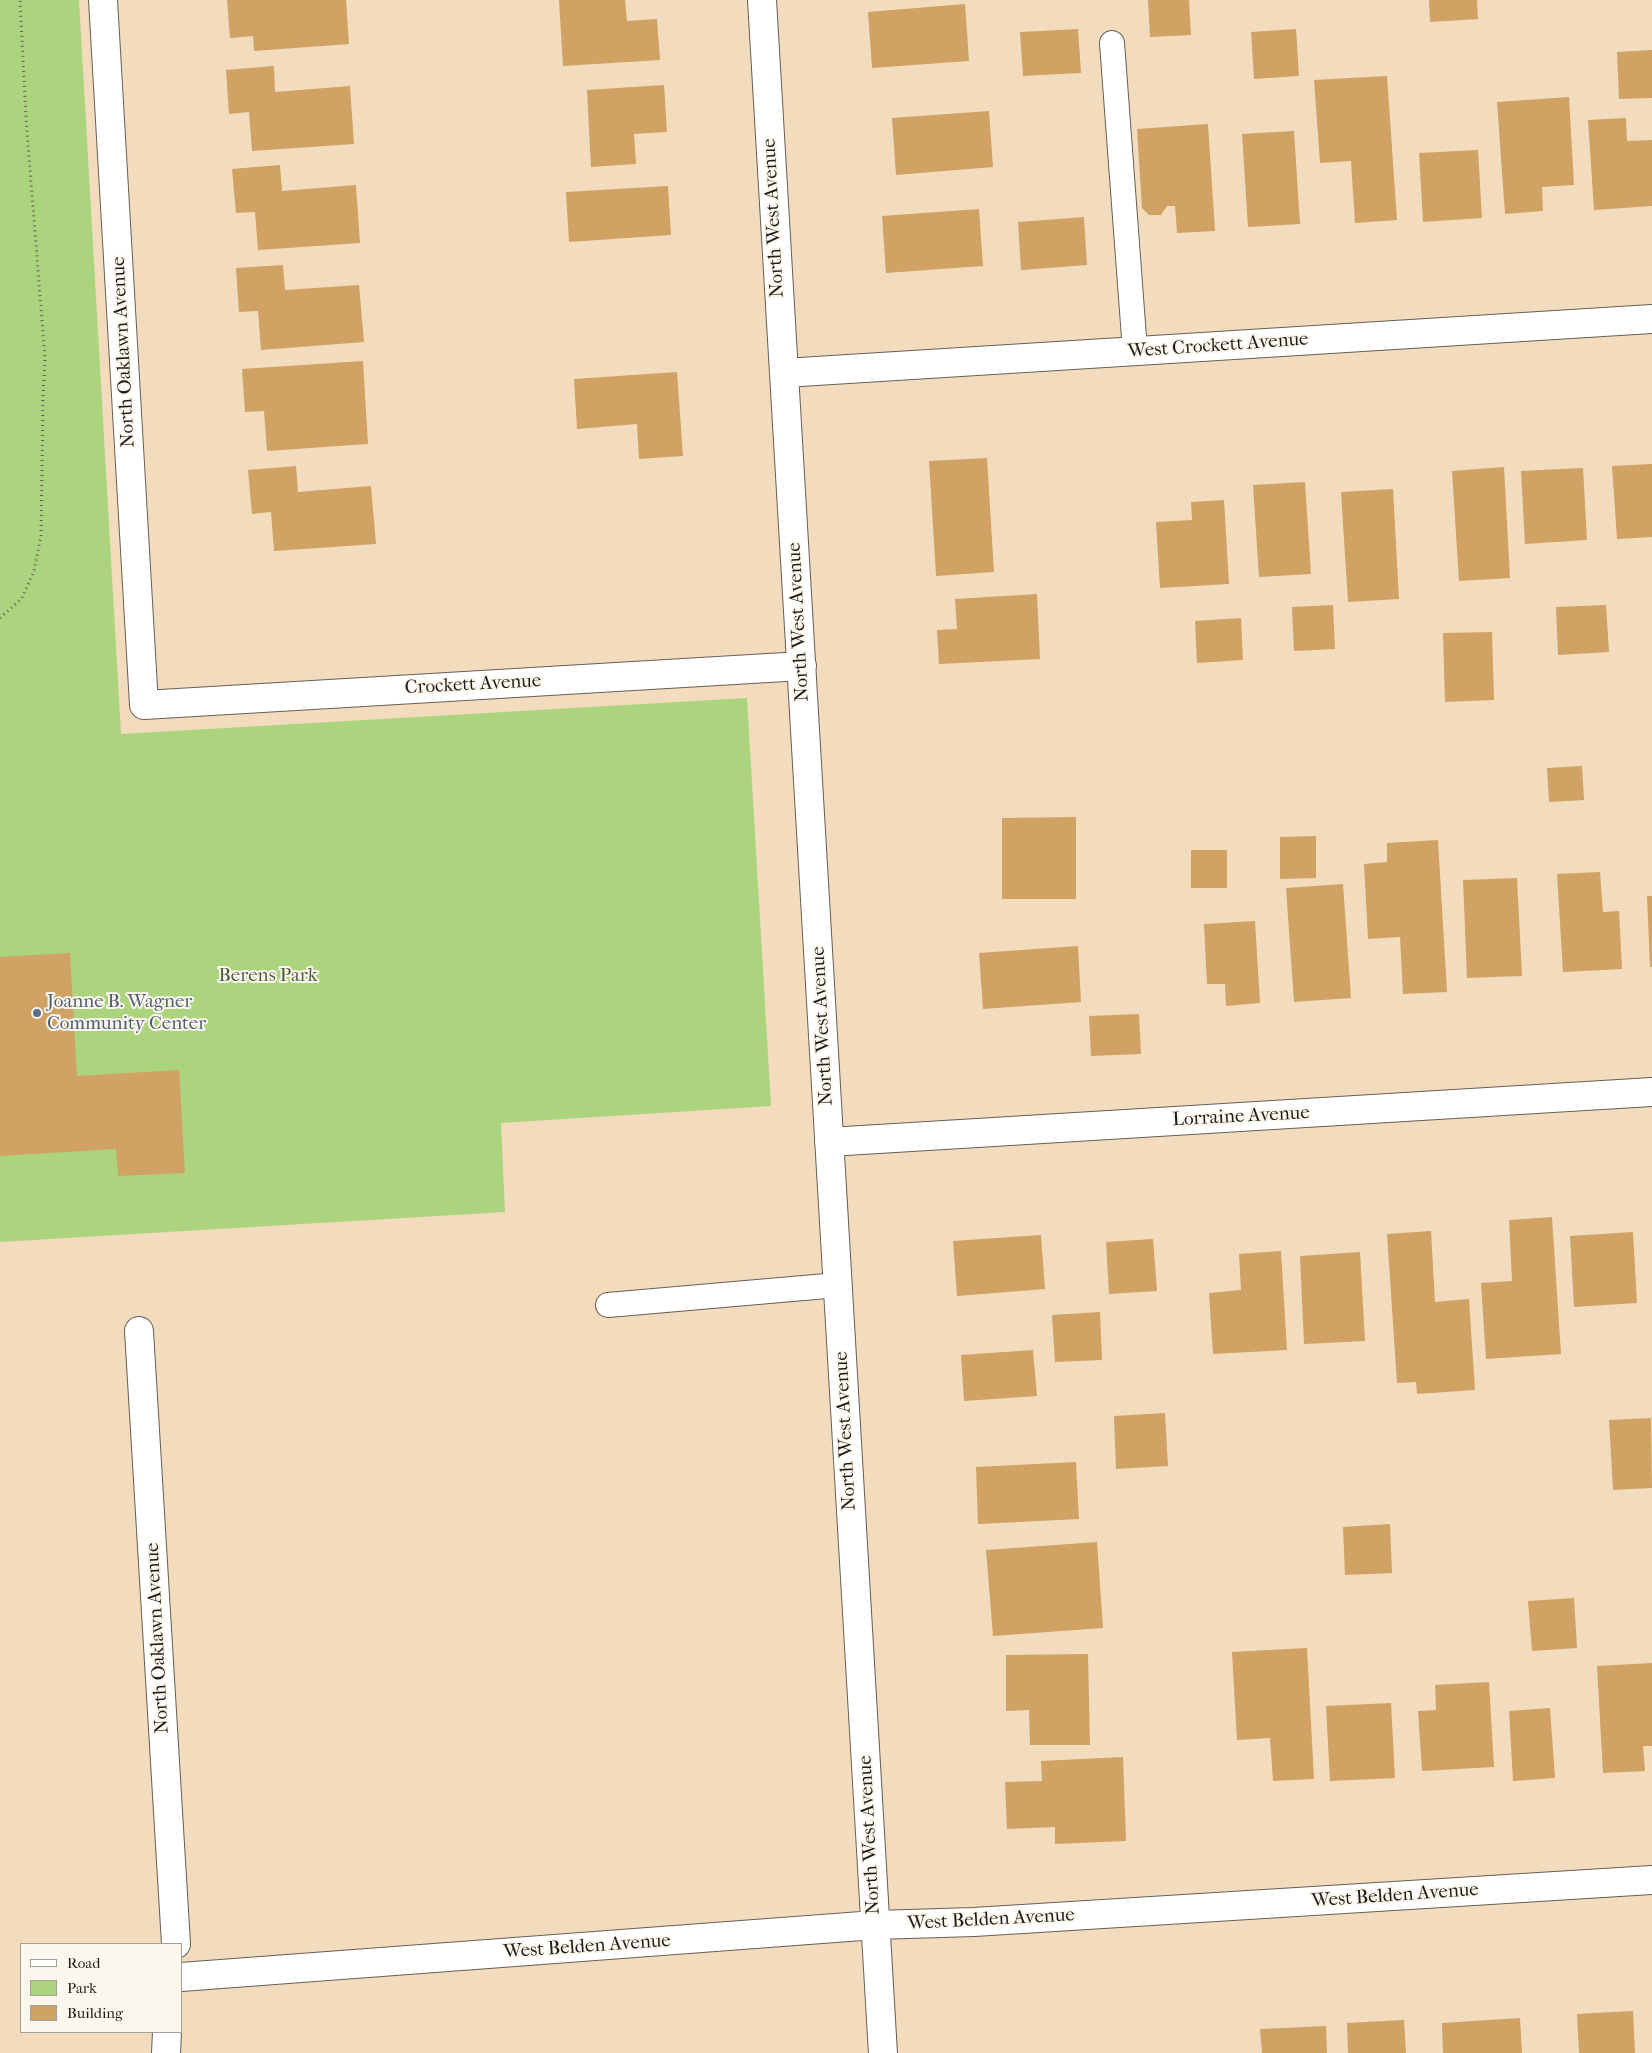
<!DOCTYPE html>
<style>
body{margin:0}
#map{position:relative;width:1652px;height:2053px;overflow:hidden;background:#f2dcbd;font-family:"IM FELL French Canon",serif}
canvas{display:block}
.legend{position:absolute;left:20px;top:1943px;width:162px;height:90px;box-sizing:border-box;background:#fbf7ec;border:1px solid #a29f99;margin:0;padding:6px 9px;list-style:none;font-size:15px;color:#1c1c1c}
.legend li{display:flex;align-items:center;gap:10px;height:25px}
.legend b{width:25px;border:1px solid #a29f99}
</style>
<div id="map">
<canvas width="1652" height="2053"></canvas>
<ul class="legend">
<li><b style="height:6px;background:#fff"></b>Road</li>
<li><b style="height:14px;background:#acd47f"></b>Park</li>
<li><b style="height:14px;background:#d0a263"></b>Building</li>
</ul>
</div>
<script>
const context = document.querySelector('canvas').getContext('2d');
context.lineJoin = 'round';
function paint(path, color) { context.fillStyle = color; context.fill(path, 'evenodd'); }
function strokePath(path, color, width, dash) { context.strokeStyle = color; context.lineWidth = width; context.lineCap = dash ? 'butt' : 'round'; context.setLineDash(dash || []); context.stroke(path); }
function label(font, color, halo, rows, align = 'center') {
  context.font = font + ' "IM FELL French Canon",serif'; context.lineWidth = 4; context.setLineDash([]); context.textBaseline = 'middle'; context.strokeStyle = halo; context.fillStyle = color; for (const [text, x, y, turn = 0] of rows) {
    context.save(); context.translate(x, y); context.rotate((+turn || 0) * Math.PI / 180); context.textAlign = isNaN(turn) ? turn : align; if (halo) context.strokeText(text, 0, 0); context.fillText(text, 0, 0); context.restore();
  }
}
paint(new Path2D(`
 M0 0H79L121 734 747 698 771 1106 501 1123 505 1212 0 1242Z`), '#acd47f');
paint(new Path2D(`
 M227 0H346L349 44 254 51 253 36 230 38Z
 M559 0H625L627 21 657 19 660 60 563 66Z
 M1148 0H1189L1191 35 1150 37Z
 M1429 0H1477L1478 19 1430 22Z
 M965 4 969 61 872 68 868 12Z
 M1078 29 1081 73 1023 76 1020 32Z
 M1296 29 1299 76 1254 79 1251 32Z
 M1652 50V98L1619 99 1617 52Z
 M274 66 275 92 350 86 354 144 252 151 249 112 229 114 226 70Z
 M1387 76 1397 220 1355 223 1351 161 1320 163 1314 80Z
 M664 85 667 132 634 134 636 164 591 167 587 90Z
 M1569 97 1574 185 1542 187 1543 211 1505 214 1497 102Z
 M989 111 993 167 896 175 892 118Z
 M1626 118 1627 141 1652 140V206L1594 210 1588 120Z
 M1208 124 1215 231 1177 233 1175 206H1167L1161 215H1149L1142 208 1137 129Z
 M1294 131 1300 224 1248 227 1242 134Z
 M1478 150 1482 218 1423 222 1419 153Z
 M280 165 282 191 356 185 360 243 258 250 255 212 236 213 232 169Z
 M668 186 671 235 569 242 566 192Z
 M979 209 983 266 886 273 882 216Z
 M1084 217 1087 265 1021 270 1018 222Z
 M283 265 285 290 359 285 364 342 261 350 258 311 239 312 236 268Z
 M363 361 368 444 267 451 264 411 245 412 242 369Z
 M677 372 683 456 639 459 637 424 577 429 574 379Z
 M987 458 994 572 936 576 929 461Z
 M1652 464V537L1617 539 1612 466Z
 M296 466 298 492 371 486 376 544 274 551 271 512 252 514 248 470Z
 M1504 467 1510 578 1459 581 1452 471Z
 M1583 468 1587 540 1525 544 1521 471Z
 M1305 482 1311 574 1259 577 1253 485Z
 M1393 489 1399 599 1348 602 1341 492Z
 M1224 500 1229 584 1160 588 1156 522 1192 520 1191 502Z
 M1037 594 1040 659 939 664 937 630 957 629 955 599Z
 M1333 605 1335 649 1294 651 1292 607Z
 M1606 605 1609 652 1558 655 1556 607Z
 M1241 618 1243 660 1197 663 1195 621Z
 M1492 632 1494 700 1445 702 1443 633Z
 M1582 766 1584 800 1549 802 1547 768Z
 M1076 817V899H1002V818Z
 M1316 836V878L1280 879V837Z
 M1438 840 1447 992 1403 994 1400 937 1368 939 1364 864 1387 862V843Z
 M1191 850H1227V888H1191Z
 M1600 872 1603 912 1619 911 1622 969 1563 972 1557 874Z
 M1517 878 1522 976 1467 978 1463 880Z
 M1343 884 1351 998 1294 1002 1286 888Z
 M1647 896H1652V967H1650Z
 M1255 921 1260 1003 1226 1006 1225 984H1207L1204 924Z
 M1078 946 1081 1002 983 1009 979 953Z
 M70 953 77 1076 179 1070 185 1173 118 1176 116 1149 0 1156V957Z
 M1139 1014 1141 1054 1091 1056 1089 1016Z
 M1552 1217 1561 1354 1486 1359 1481 1283 1512 1281 1509 1220Z
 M1431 1231 1435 1302 1469 1299 1475 1390 1417 1394 1416 1382 1397 1383 1387 1234Z
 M1633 1232 1637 1303 1574 1307 1570 1236Z
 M1041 1235 1045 1289 957 1296 953 1241Z
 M1153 1239 1157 1291 1109 1294 1106 1242Z
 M1281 1251 1287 1350 1213 1354 1209 1293 1241 1290 1239 1254Z
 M1360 1252 1365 1341 1304 1344 1300 1256Z
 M1100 1312 1102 1360 1055 1362 1052 1315Z
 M1033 1350 1037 1396 964 1401 961 1355Z
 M1165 1413 1168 1466 1116 1469 1114 1416Z
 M1651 1418 1652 1488 1613 1490 1609 1420Z
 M1076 1462 1079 1519 978 1524 976 1467Z
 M1390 1524 1392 1573 1345 1575 1343 1527Z
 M1097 1542 1103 1628 993 1636 986 1550Z
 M1574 1598 1577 1648 1532 1651 1528 1601Z
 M1307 1648 1314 1779 1273 1781 1270 1738 1237 1740 1232 1652Z
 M1088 1654 1090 1745H1030L1029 1710 1006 1711V1655Z
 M1652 1663V1746H1643L1645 1771 1603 1773 1597 1666Z
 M1489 1682 1494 1767 1422 1771 1418 1711 1436 1710 1435 1685Z
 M1391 1703 1395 1778 1330 1781 1326 1706Z
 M1550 1708 1555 1778 1513 1781 1509 1711Z
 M1123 1757 1126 1841 1055 1844V1827L1007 1829 1005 1782 1042 1781 1041 1761Z
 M1633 2011 1635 2053H1579L1577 2014Z
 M1520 2018 1522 2053H1443L1442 2023Z
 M1404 2020 1406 2053H1348L1347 2023Z
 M1326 2026 1327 2053H1262L1260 2029Z`), '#d0a263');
const lane = new Path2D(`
 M1112 43 1135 351
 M608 1305 838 1285`);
const street = new Path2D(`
 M103 0 144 705 802 666
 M762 0 883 2053
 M784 373 1652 319
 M829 1142 1652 1092
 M139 1331 176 1944
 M181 1977 875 1925 974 1922 1652 1880
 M166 2053 167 2032`);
strokePath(lane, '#675f54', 26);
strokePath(street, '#675f54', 30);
strokePath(new Path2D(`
 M0 618 22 598 34 571 41 536 43 396 45 358 26 119 20 0`), '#675f54', 3, [1, 4]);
strokePath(lane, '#fff', 24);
strokePath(street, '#fff', 28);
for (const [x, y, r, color] of [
 [37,1013,5,"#5c6f8a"]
]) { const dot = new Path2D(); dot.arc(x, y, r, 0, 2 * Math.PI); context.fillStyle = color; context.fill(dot); strokePath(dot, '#fbf7ec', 2); }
label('19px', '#1c1c1c', '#fbf7ec', [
 ["North West Avenue",774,218,-93],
 ["West Crockett Avenue",1218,346,-4],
 ["North Oaklawn Avenue",124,352,-93],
 ["North West Avenue",799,622,-93],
 ["Crockett Avenue",473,685,-3],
 ["North West Avenue",823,1026,-93],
 ["Lorraine Avenue",1241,1117,-3],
 ["North West Avenue",846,1431,-93],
 ["North Oaklawn Avenue",158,1638,-93],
 ["North West Avenue",870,1835,-93],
 ["West Belden Avenue",1395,1896,-4],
 ["West Belden Avenue",991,1920,-3],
 ["West Belden Avenue",587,1947,-4]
]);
label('19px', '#4e5c3f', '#fbf7ec', [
 ["Berens Park",268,976]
]);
label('19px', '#4e5e75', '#fbf7ec', [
 ["Joanne B. Wagner",47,1002],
 ["Community Center",47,1024]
], 'left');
</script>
